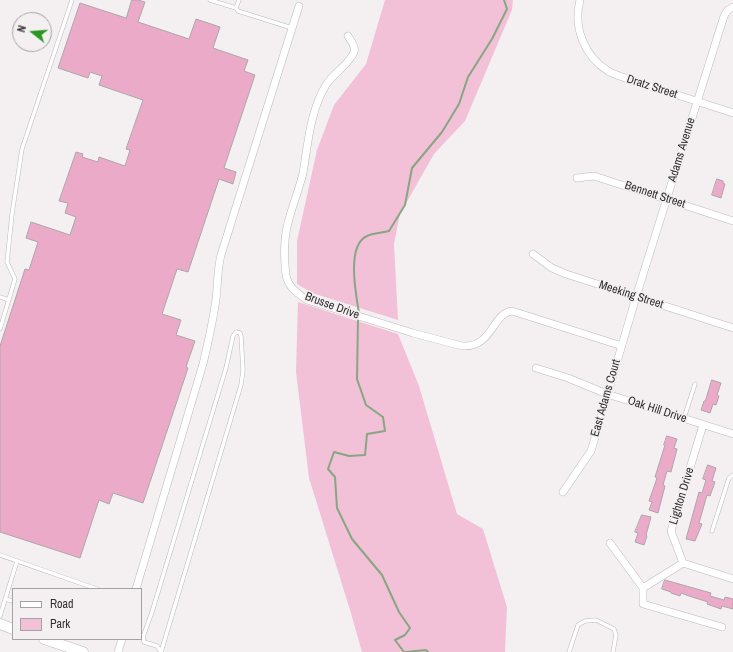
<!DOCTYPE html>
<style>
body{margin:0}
#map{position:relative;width:733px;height:652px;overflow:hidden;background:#f4f0f2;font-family:"Archivo Narrow",sans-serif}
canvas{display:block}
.legend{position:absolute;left:12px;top:588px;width:130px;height:52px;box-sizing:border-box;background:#f4f0f2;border:1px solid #a6a2a4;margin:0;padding:5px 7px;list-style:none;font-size:12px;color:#302e2f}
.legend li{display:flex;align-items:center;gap:8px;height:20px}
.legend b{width:20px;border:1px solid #a6a2a4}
.north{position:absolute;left:12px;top:12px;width:40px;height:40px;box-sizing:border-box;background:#f4f0f2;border:1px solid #a6a2a4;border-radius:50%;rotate:287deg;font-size:11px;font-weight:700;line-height:16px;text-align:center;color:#302e2f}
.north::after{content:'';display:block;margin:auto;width:14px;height:18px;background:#2b9621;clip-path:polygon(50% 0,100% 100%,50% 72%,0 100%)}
</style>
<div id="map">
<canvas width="733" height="652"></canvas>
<ul class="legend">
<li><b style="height:5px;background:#fff"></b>Road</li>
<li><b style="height:11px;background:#f2c1d7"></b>Park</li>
</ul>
<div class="north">N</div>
</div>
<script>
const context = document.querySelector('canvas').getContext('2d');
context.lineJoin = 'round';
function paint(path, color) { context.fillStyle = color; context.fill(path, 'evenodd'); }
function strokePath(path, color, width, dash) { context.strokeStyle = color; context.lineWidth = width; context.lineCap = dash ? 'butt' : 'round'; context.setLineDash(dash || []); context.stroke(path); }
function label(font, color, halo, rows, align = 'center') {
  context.font = font + ' "Archivo Narrow",sans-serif'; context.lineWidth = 3.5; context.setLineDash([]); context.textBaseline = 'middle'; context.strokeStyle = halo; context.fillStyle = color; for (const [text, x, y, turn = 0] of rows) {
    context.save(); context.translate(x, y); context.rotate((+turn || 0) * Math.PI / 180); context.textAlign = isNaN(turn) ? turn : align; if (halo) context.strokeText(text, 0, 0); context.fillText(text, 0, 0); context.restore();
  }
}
paint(new Path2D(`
 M385 0H513L512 10 465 121 434 154 400 214 394 244 398 320 312 293 297 284V241L317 150 334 105 366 64Z
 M298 302 398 334 419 386 457 514 483 529 507 607 505 652H362L350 610 309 478 296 372Z`), '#f2c1d7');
strokePath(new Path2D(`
 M359 313C356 295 346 245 367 236 373 233 382 233 389 231L405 205 412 168 442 132 459 104 468 77 492 39 507 9 504 0
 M358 319 357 379 366 405 383 417 385 431 367 434 365 455 349 456 334 452 328 469 335 477 337 508 352 539 382 575 399 612 410 628 405 635 395 640 404 652
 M406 652 426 650 428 652`), '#87a682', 2);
const building = new Path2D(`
 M132 0H138L145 2 138 22 189 39 196 19 220 27 213 48 248 60 244 71 255 75 224 168 236 172 233 184 219 179 188 272 177 269 162 314 181 320 176 335 195 341 186 367 188 368 143 503 113 493 109 504 99 500 80 558 0 532V346L25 269 29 270 38 242 26 238 31 222 70 235 76 217 65 213 68 203 59 201 76 152 83 154 82 157 98 162 99 157 125 166 130 150 126 149 143 100 99 85 102 76 90 72 88 78 58 68 80 3 126 18Z
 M717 179 723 181V183L725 184 721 198 712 195Z
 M712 380 721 383 717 395 719 396 716 405 713 404 710 413 701 410 704 401H705Z
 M667 436 677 439 674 448 677 449 671 472 667 471 663 485 665 486 658 513 649 510 652 502 649 501 657 478 655 477 665 445H664Z
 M708 465 716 468 712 481 715 482 710 496 707 495 699 523 702 524 695 541 686 539 699 492 702 493 706 480 703 479Z
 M642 515 651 517 646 535 647 536 644 545 635 542 638 533 635 532Z
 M665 580 711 593 710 596 724 600 725 597 733 599V609L722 606 721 609 707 604 708 602 689 596 681 593 680 596 671 593V592L662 589Z`);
paint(building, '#ebaac8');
strokePath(building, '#aba7a8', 1);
const service = new Path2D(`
 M210 0 236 8 238 11 292 28
 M236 8 239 0
 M0 297 9 300
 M0 329 15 279 7 262 12 214 22 149 72 0
 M236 332 240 333 241 336 243 370 241 385 161 652 157 646 144 642 143 637 152 612 226 368 233 336Z
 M684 418 695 384
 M712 531 729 478 733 475
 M0 555 97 589
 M5 599 13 601
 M0 616 17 561
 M569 652 578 625 585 621 596 620 614 629 616 635 613 652`);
const minor = new Path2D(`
 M580 0C573 27 584 56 608 71 613 74 620 76 625 78L733 113
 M348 36C351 41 356 47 354 52 350 64 332 74 326 85 310 111 308 144 303 173 299 190 292 206 288 223 284 238 284 259 286 275 288 287 297 293 307 300L413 333 462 346C493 348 492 313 512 311L622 346
 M577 178 594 176 733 221
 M533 254 552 268 566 274 733 328
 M536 368 568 378 607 394 733 434
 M703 425 671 531 683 563 733 579
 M563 492 591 451 636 297 724 16 727 11 733 7
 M610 543 643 588V604L722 627
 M643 588 683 563
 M136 589 203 364C208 343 213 321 216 299 218 284 217 270 221 255L299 6
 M118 652 122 639`);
const secondary = new Path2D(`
 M0 624 13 629
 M44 639 83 652`);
strokePath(service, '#bdb9ba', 4.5);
strokePath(minor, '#bdb9ba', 8);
strokePath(secondary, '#bdb9ba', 11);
strokePath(service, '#fff', 3.5);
strokePath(minor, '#fff', 7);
strokePath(secondary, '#fff', 10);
label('12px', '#302e2f', '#f4f0f2', [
 ["Dratz Street",652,87,18],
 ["Adams Avenue",682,150,-73],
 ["Bennett Street",655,195,18],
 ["Meeking Street",631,295,18],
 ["Brusse Drive",332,306,20],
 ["East Adams Court",606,398,-74],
 ["Oak Hill Drive",657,410,18],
 ["Lighton Drive",682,496,-73]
]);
</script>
